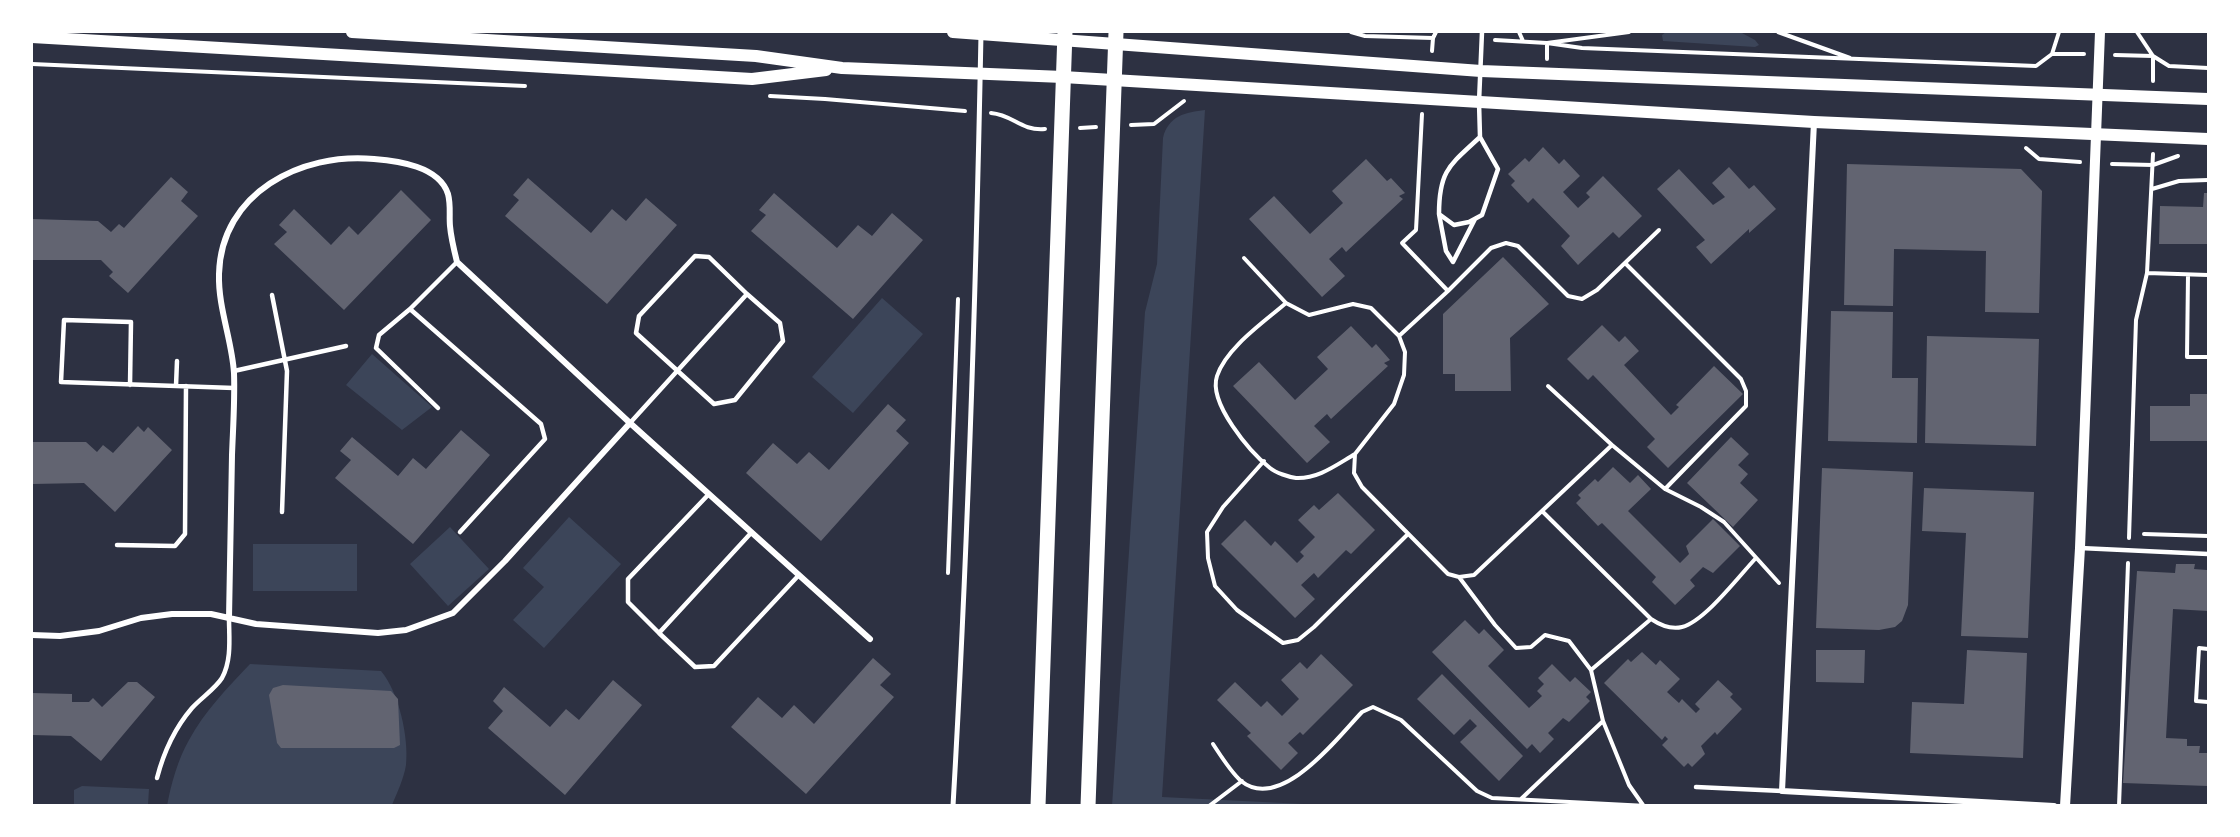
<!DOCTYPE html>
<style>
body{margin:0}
#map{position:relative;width:2240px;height:837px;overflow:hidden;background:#2d3142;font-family:Cabin,sans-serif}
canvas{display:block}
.frame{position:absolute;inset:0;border:33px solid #fff;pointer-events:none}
</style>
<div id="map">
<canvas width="2240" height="837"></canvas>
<div class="frame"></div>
</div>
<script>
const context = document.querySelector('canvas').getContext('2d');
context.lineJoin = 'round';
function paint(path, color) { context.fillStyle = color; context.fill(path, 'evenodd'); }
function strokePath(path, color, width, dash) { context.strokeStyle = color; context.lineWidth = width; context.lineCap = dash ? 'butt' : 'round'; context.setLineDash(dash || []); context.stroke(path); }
paint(new Path2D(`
 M1666 32H1740L1755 40 1759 45 1755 47 1663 41 1662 35Z
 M1205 110 1162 797 1324 805 1112 806 1145 312 1157 264 1163 138C1168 116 1186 112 1205 110Z
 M882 298 923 334 853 413 812 377Z
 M372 354 432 407 402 430 346 385Z
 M569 517 621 564 544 648 513 620 544 587 523 568Z
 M450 527 489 569 448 606 410 564Z
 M253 544H357V591H253Z
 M250 664 381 671C399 692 409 738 406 765 404 778 397 793 392 805L167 806C171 784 178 759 189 740 204 712 228 687 250 664Z
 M82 786 149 789 148 805H74V790Z`), '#3c4559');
paint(new Path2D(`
 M1543 147 1559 164 1564 159 1580 176 1563 192 1578 208 1590 197 1586 193 1603 176 1642 216 1619 238 1613 232 1578 265 1561 246 1570 236 1533 198 1528 203 1511 185 1515 181 1508 174 1525 158 1529 162Z
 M1366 159 1387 181 1391 178 1405 193 1399 196 1403 199 1346 252 1342 247 1329 259 1345 276 1322 297 1249 219 1274 196 1310 234 1343 203 1332 191Z
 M1847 164 2021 169 2042 191 2039 313 1985 312 1986 251 1894 249 1893 306 1844 305Z
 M1729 167 1749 189 1754 185 1776 209 1749 233V229L1711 264 1696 247 1705 240 1657 189 1679 169 1713 205 1725 197 1712 183Z
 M171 177 188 192 181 201 198 216 128 293 109 276 113 272 101 260H32V219L98 221 111 232 119 224 124 228Z
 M528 178 591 233 612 209 626 221 646 198 677 225 607 304 505 216 519 200 513 195Z
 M401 190 431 220 344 310 274 244 287 232 279 225 294 209 331 245 349 226 358 235Z
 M774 193 837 248 858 225 872 236 892 213 923 240 853 319 751 231 766 215 759 210Z
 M2204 193H2208V244H2159L2160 206 2203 207Z
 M1503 257 1549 304 1510 338 1511 391H1455V374H1443V314Z
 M1831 311 1893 312 1892 378H1918L1917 443 1828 441Z
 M1602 325 1619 342 1625 336 1639 351 1624 365 1671 415 1679 407 1676 405 1714 366 1743 394 1668 468 1647 447 1655 439 1593 375 1588 380 1567 359Z
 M1351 326 1372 348 1376 344 1390 360 1384 363 1388 366 1331 419 1327 414 1314 426 1330 442 1307 463 1233 386 1259 362 1295 400 1328 369 1317 357Z
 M1927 336 2039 339 2036 446 1925 443Z
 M2190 394H2208V441H2150V406H2190Z
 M888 404 906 420 896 431 909 443 821 541 746 473 773 443 797 464 809 452 829 470Z
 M138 426 144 432 148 427 172 450 115 512 84 483 32 484V442H86L97 452 103 445 113 453Z
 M461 430 490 455 413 544 335 478 351 460 340 451 352 437 398 476 413 458 426 469Z
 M1731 437 1749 454 1738 465 1748 474 1740 483 1758 500 1733 527 1687 483Z
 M1613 467 1630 483 1638 475 1651 489 1628 511 1680 563 1689 554 1686 546 1713 519 1740 546 1713 573 1703 567 1690 580 1695 586 1675 605 1652 582 1656 577 1602 523 1598 526 1576 503 1581 498 1578 495 1595 479 1598 482Z
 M1822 468 1913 472 1908 605 1902 621 1895 627 1879 630 1816 628Z
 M1924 488 2034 492 2028 638 1961 636 1966 533 1922 531Z
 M1338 493 1375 530 1351 554 1346 550 1318 578 1314 573 1301 585 1315 599 1295 618 1221 544 1245 520 1271 546 1275 541 1297 563 1304 556 1300 552 1315 537 1298 520 1314 505 1319 510Z
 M2176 564H2195L2194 569 2207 570 2208 611 2173 609 2166 738 2187 739V746H2200L2199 753H2208V786L2123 783 2137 571 2175 573Z
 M1465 620 1479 634 1484 629 1504 650 1488 666 1529 708 1542 696 1537 691 1544 684 1538 678 1552 664 1570 682 1575 677 1591 692 1586 697 1590 701 1569 722 1563 718 1548 733 1554 739 1540 753 1532 744 1527 749 1432 652Z
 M1816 650H1865L1864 683 1816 682Z
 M1967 650 2027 653 2023 758 1910 753 1912 702 1964 704Z
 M1642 652 1656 665 1660 660 1680 679 1667 692 1679 703 1682 699 1696 713 1700 709 1695 704 1718 680 1733 694 1730 697 1742 709 1717 735 1715 732 1701 746 1705 754 1692 767 1688 763 1684 767 1662 745 1668 739 1665 736 1662 740 1604 683 1628 659 1631 662Z
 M1321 654 1353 685 1303 735 1300 732 1288 743 1298 753 1281 770 1247 736 1251 733 1217 700 1235 682 1261 707 1267 701 1282 716 1299 699 1281 680 1300 662 1307 669Z
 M873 658 891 674 880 685 894 697 806 794 731 727 758 697 782 718 794 705 814 724Z
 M1442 674 1523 756 1499 781 1460 742 1477 726 1470 719 1454 735 1417 699Z
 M613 680 642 705 565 795 488 728 503 711 493 701 504 687 550 727 566 709 579 720Z
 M128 682H137L155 697 101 761 71 736 32 735V693L72 694V702H89L93 698 102 707Z
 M283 685 391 691 398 699 400 745 394 748H281L277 743 269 695 273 688Z`), '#626471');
strokePath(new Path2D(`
 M1351 32 1365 36 1433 38
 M1519 32 1523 41
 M1778 32 1850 58
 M2137 32 2153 56V81
 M1495 40 1547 43 1582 48 2036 66 2052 54 2059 32
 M1432 51 1433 38 1436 32
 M2052 54H2084
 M2115 55 2153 56 2169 66 2208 68
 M1547 59V43L1629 32
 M32 64 525 86
 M770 96 825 99 965 111
 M991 113C1014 115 1020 131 1045 129
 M1422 114 1416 230 1402 243 1448 291
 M1131 125 1154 124 1184 101
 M1080 128 1096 127
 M2026 148 2039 159 2080 162
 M2112 164 2153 165 2178 156
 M2152 189 2179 181 2208 180
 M1244 258 1286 303 1309 315 1353 304 1371 308 1399 336 1405 352 1404 375 1394 404 1355 454 1354 473 1362 487 1448 574 1459 577 1474 575 1612 445
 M1625 263 1741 379 1746 391V406L1665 489
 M2147 273 2208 275
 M2188 275 2187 357H2208
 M1286 303C1264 322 1226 348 1217 376 1208 403 1250 452 1270 468 1276 473 1289 477 1296 478 1318 479 1336 465 1355 454
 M1399 336 1448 291 1491 248 1506 243 1518 246 1568 296 1582 299 1597 290 1659 230
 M1548 386 1612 445 1665 489 1701 507 1724 522 1779 583
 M1264 461 1223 507 1207 532 1208 558 1215 586 1237 610 1283 643 1298 640 1314 627 1408 534
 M1542 511 1651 619C1660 625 1670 630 1682 627 1705 621 1739 576 1756 558
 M2144 534 2208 536
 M2129 538 2136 320 2147 273 2153 154
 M948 573 958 299
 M1459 577 1495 625 1516 648 1531 647 1545 635 1569 641 1591 670 1603 721 1629 785 1643 805
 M2208 649 2199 648 2196 701 2208 702
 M1591 670 1651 619
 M1213 744C1221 756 1230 771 1241 781 1281 813 1338 737 1362 712L1373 707 1401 720 1477 791 1492 798 1647 806
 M1521 799 1603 721
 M1209 806 1242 781
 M2119 806 2128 563`), '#fff', 4);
strokePath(new Path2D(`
 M1480 137C1450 165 1439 170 1439 214L1454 225 1469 222 1482 215 1498 169 1480 137 1479 102 1482 32
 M1439 214 1446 251 1453 262
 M457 262 410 309 541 424 545 439 460 532
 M1453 262 1475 219
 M272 295 287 371 282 512
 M410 309 379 335 376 348 438 408
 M234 371 346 346
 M130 385 131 322 64 320 61 382 234 388
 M176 386 177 361
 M630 423 747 294 780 323 783 341 735 400 714 404 636 333 639 316 695 256 709 257 747 294
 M751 533 659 633 695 667 714 666 798 576
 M117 545 175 546 185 534 186 386
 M2080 548 2208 554
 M659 633 628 602V579L708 495
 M157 778C164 751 174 729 192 708 201 698 215 689 222 678 232 660 229 637 229 618
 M1696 787 1782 791`), '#fff', 4.5);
strokePath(new Path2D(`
 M953 806C968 548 976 291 981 34`), '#fff', 5);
strokePath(new Path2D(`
 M1814 122 1782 791 2054 806
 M229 618C230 564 231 509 232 455 233 428 235 400 234 373 232 340 218 308 219 274 221 193 301 152 374 159 398 161 439 166 448 194 451 205 449 215 450 226 451 238 454 250 457 262L630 423 870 639
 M32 635 60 636 99 631 141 618 172 614H211L256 624 378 633 406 630 453 613 505 561 630 423`), '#fff', 6);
strokePath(new Path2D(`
 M2065 806 2080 548 2100 32`), '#fff', 10);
strokePath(new Path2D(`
 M352 32 756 56 842 68 1063 77 1814 122 2208 139
 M953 32 1481 71 2208 99
 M32 37 752 79 826 70`), '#fff', 12);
strokePath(new Path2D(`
 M1038 806 1065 32
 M1088 806 1116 32`), '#fff', 15);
</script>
